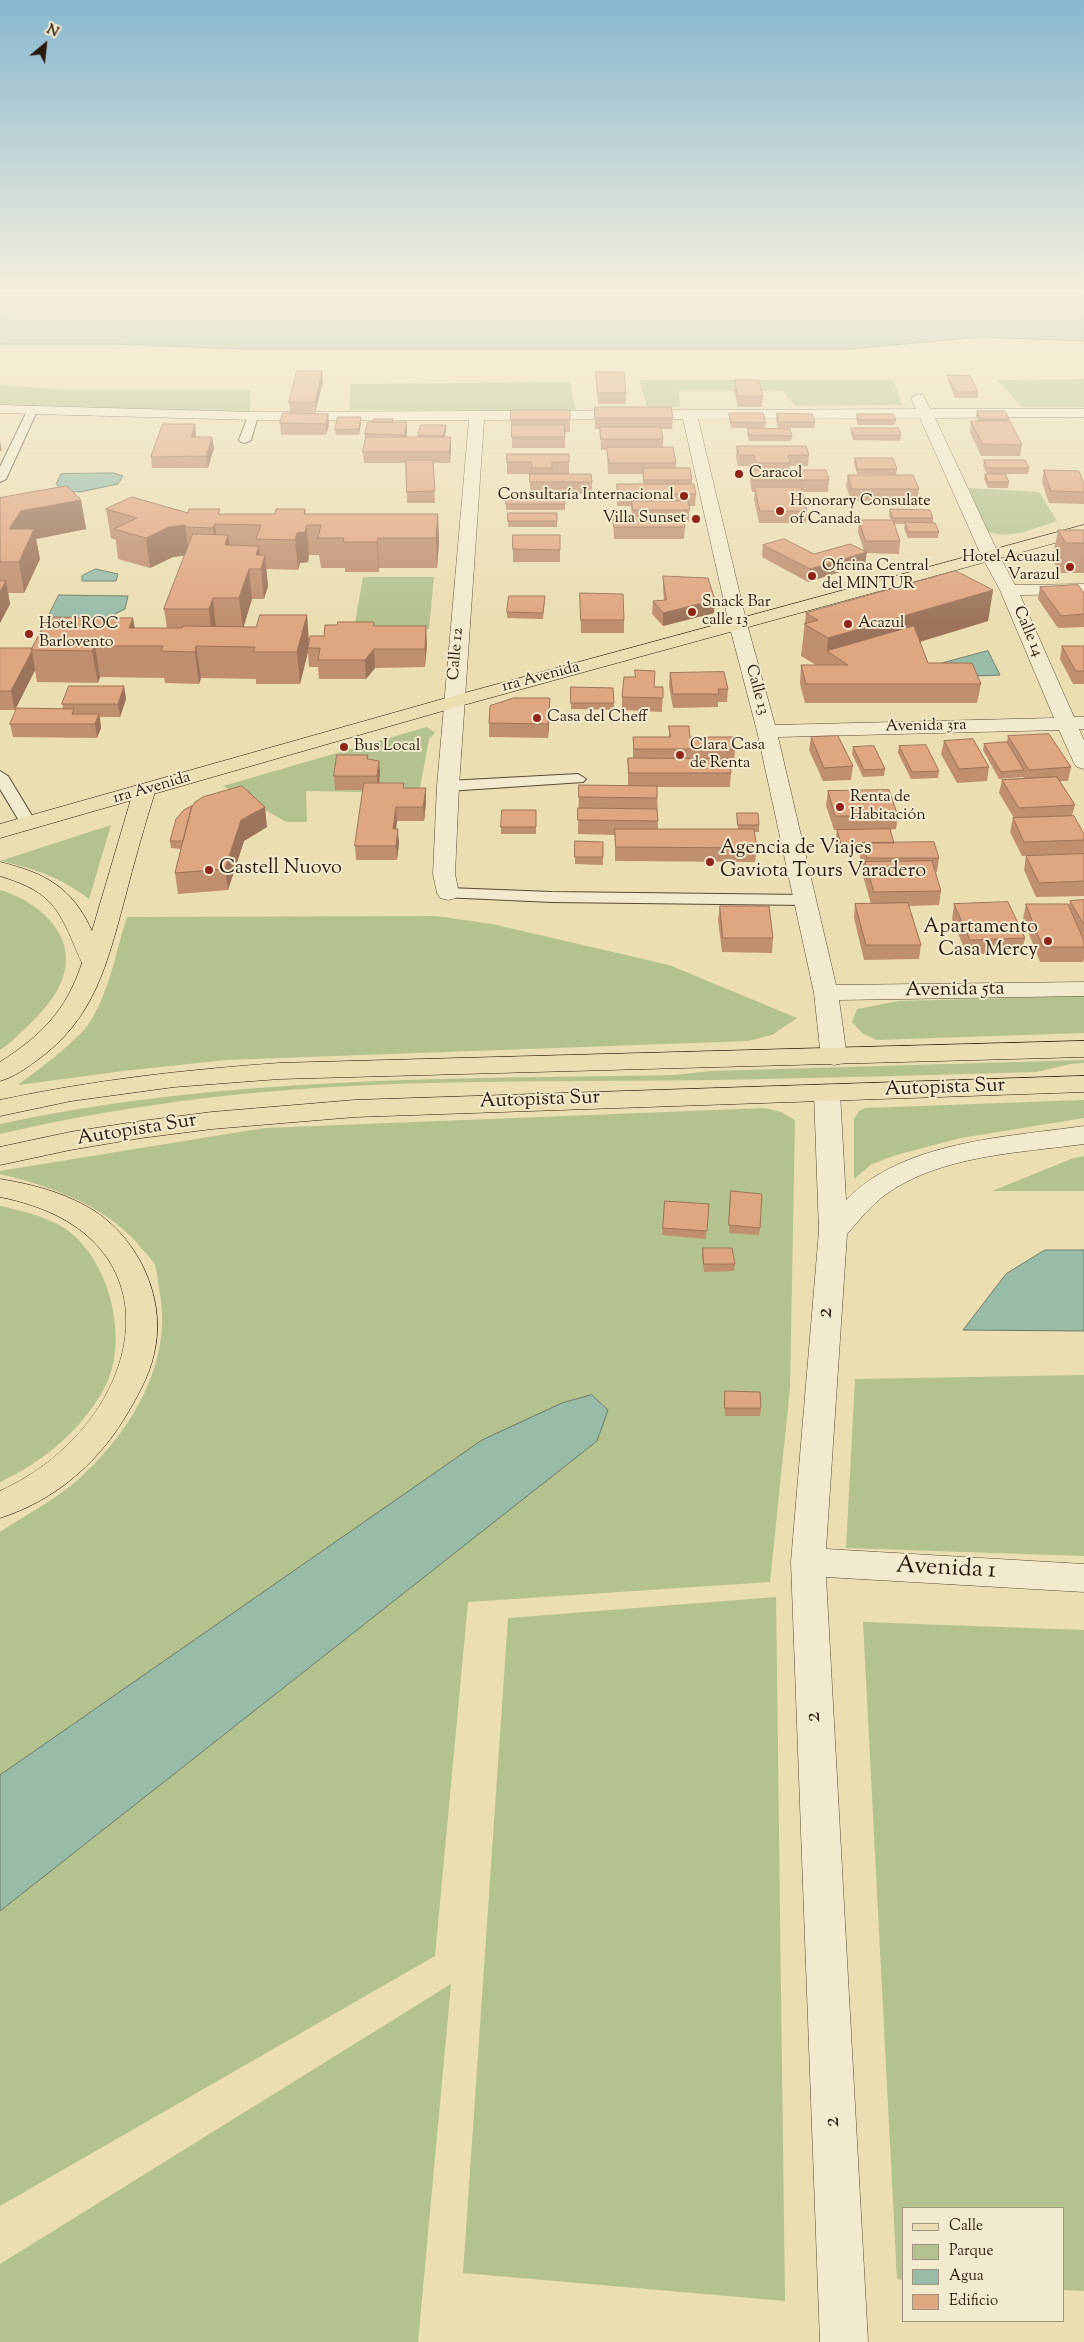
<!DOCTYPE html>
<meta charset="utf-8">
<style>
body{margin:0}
#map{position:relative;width:1084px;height:2342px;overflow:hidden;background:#ebdeb3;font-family:"Sorts Mill Goudy",serif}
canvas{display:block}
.legend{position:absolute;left:902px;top:2207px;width:162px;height:115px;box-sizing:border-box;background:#f2eace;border:1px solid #a29680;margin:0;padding:6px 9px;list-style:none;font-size:15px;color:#2a190c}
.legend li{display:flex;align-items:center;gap:10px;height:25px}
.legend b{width:25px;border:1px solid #a29680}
.north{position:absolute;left:20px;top:20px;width:50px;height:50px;-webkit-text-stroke:4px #f2eace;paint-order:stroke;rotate:28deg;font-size:14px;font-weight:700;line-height:20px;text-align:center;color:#2a190c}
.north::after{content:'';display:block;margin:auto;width:18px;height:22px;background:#2a190c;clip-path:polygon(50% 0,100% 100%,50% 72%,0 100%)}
</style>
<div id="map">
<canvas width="1084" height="2342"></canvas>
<ul class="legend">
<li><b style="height:6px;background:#ebdeb3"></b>Calle</li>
<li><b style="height:14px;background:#b4c28f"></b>Parque</li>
<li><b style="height:14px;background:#99bca9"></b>Agua</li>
<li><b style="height:14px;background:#dfa682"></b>Edificio</li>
</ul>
<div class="north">N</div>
</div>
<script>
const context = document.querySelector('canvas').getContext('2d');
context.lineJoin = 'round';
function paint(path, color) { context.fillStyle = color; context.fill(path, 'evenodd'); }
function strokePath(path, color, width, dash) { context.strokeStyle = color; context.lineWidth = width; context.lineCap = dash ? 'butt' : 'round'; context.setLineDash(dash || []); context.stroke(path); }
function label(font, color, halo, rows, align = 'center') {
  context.font = font + ' "Sorts Mill Goudy",serif'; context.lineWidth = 4; context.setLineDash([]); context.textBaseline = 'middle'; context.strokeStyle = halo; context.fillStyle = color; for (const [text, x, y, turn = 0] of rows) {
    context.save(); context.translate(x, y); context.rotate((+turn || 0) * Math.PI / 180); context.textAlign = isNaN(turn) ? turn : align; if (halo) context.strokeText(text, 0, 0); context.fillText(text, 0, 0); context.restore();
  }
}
paint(new Path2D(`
 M1084 379V407H1022L997 380Z
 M639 380H893L902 405 795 406 783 391H679L680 407H647Z
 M570 382 576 411 350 410V384Z
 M0 385 71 390H250V413L0 406Z
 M969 488 1039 492 1057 521C1031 529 1010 541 984 530Z
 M363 577H434L429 629H354Z
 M427 727 435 733 429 739 419 793 306 791 307 822H286L223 786Z
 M111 825 89 899C62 878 33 868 0 861Z
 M0 890C43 903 84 941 58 989 51 1002 39 1015 29 1025 20 1033 11 1043 0 1050Z
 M436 916 492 924 669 965 797 1018 772 1035 748 1041 226 1060 123 1071 18 1085C40 1068 64 1051 83 1031 107 1004 116 951 127 917Z
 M1084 996V1033L876 1040 862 1033 852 1022 857 1009 899 1001Z
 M1084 1060V1063L1070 1064 1036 1072C930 1075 824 1078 717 1080 575 1082 431 1079 289 1090 192 1097 95 1112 0 1134V1124C221 1076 449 1079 674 1075L711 1071Z
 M1084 1100V1118L961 1138 896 1155 872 1164 854 1179V1119L859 1111 865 1108Z
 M765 1108 781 1112 795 1120 790 1388 770 1582 468 1602 435 1956 0 2206V1911L597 1441 608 1410 592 1395 562 1403 0 1775V1532C24 1516 51 1502 73 1484 128 1437 175 1363 159 1289 158 1281 157 1270 154 1263 150 1257 143 1251 139 1245 103 1204 52 1187 0 1174V1171L264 1128Z
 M1084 1156V1191H992L1071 1159Z
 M0 1206C20 1210 43 1216 61 1226 108 1254 129 1335 107 1383 85 1427 44 1462 0 1482Z
 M1084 1375V1556L846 1548 855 1379Z
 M776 1597 785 2301 463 2273 508 1618Z
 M863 1622 1084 1630V2291L1063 2290V2208H903V2280L897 2279Z
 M451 1984 418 2342H0V2264Z`), '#b4c28f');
const water = new Path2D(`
 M0 293H1084V341L982 337 848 349H240L118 344H0Z
 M114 473 123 476 118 484 80 492 64 491 56 484 61 474Z
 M96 569 118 574 116 581H82V576Z
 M59 595 128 596 125 609 101 621H46Z
 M988 651 1000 675 940 677 932 666Z
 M1045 1250H1084V1331L963 1330 1006 1274Z
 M592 1395 608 1410 597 1441 0 1911V1775L482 1440 562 1403Z`);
paint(water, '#99bca9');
strokePath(water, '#6d7b6a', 1);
const service = new Path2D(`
 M33 406 38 409 6 479 0 482V467L28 409Z
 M253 413 258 416 251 440 245 443 241 442 239 440 248 416Z
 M0 771 8 776 37 824 35 827H23L21 824 0 789Z
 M578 774 586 779 583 782 448 791 440 786 448 781Z
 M448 888 552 892 805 895 811 896 813 900 811 904 805 905 552 902 442 897 440 893 442 889Z`);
const minor = new Path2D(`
 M918 394 923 395 930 409H1084V417L935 418 999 555 1015 585 1084 584V594L1020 595 1074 717H1084V729H1079L1084 740V769L1077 767 1074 763 1059 730 778 737 836 985 1084 982V996L839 1000 847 1057 843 1063 834 1065 825 1063 821 1057 814 993 757 731 729 624 683 419 484 420 459 786 455 874 459 893 456 898 448 900 440 898 437 893 433 874 437 786 469 420H253L0 413V405L253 412 916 409 911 398ZM920 418 981 555 1000 590 1054 718 775 725 747 624 698 419Z
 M827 1085 836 1087 840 1093 846 1200C903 1141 1007 1137 1084 1126V1144C1019 1153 940 1155 885 1195 870 1206 859 1221 847 1234L826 1549 1084 1564V1592L826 1577 868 2342H820L791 1562 819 1231 814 1093 818 1087Z`);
const primary = new Path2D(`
 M1084 525V535L460 706 0 838V824L446 698Z`);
const trunk = new Path2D(`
 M144 786 151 788 155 792C144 827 134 863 125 898 107 964 95 1019 36 1061 25 1069 14 1077 0 1081V1062C42 1035 66 1011 82 963 60 913 57 893 0 876V862C45 873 72 887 92 931L133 792 137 788Z
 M1084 1041V1057L279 1079 174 1087 71 1101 0 1116V1100C94 1080 183 1070 279 1063Z
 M1084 1076V1092L355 1117 212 1129 141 1138 70 1150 0 1165V1147L70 1132 141 1121 212 1112 355 1100Z
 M0 1179C30 1184 59 1191 86 1206 136 1233 168 1297 154 1354 149 1377 136 1399 124 1419 95 1466 53 1501 0 1518V1491C144 1426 191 1234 0 1197Z`);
strokePath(service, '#5a4a36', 2);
strokePath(minor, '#5a4a36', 1);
strokePath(primary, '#2a190c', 1);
strokePath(trunk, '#2a190c', 1);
paint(service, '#f2eace');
paint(minor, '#f2eace');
paint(primary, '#ebdeb3');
paint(trunk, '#ebdeb3');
paint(new Path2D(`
 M596 372 626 393V404H598L596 383Z
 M948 375 978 392V398H955L948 381Z
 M735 380 763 396 762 407H738L734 391Z
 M323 382 315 413H290L289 402Z
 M595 407 673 418 672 429H661L663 439V447L676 463V468L692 480V484L696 494 695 506H689V522H684L685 527 684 539H614L613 516H632L631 506H617V484H643V474H608L607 450H601L600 429H595Z
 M511 410H570V432H565V448H512V432H511Z
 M977 411 1009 419V421L1022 445 1020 456H981L970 432 971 421H978L976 416Z
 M729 413 766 423 765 428H731L729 418Z
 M777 413 815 422V428H778L776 419Z
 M328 414 329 425 326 435H281L280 423Z
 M857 414 896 420 895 425H858L856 419Z
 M361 417V422L359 435H336L335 430Z
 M393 419V422L407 434V437H418V435L446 425V431L444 437H451V449L450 463H433L435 503H407L406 463H364L363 452 365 440V434L373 422Z
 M748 428 792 436 791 441H749L747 434Z
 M851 428 901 435 900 441 853 440 851 434Z
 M196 435V437H212L214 448 208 468H152L151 457Z
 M737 446 809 455 808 466H790V470L829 480 828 492H802L807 511 806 523H759L754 499 755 492H752L750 481V470H754L753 466H738L736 457Z
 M507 454 569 462V474L592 482V494H530V474H532H507Z
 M855 458 897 469 896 475 857 474 854 463Z
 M984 460 1029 468 1028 474H1005L1009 482 1008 488H988L984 479 985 474H987L983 466Z
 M1044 470 1084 484V504L1049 503 1042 482Z
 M848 475 919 489 917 501H851L846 486Z
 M506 496H565V510H506Z
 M0 498 81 500 86 529 36 539 40 559 24 593H8L10 604 0 623Z
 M106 509 220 514H275L305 509V514H438L439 543 437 568H379V572H345V568H321L319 555H309L308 562 300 563 298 570 266 569 268 586 264 599H252L243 627H256L307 615 309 641 324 636 337 625 374 622V626L427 644 425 667 375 668 366 679H319L318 667H309L308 652 300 684H256V679L201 678 199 684 165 683 164 678 100 677 98 683 37 682 35 670 15 710H0V648H32L135 628H167L164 609 185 555 173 557 150 568 118 559 116 540 111 538Z
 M890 509 933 518V522L939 532 938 538H908L904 529 905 524H894L900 541 899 554 866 553 865 564 808 582 762 557 763 545 814 554 864 551 858 532 859 520H891L889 515Z
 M508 513H557V527H508Z
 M1058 530H1084V573H1061L1052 560Z
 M513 535H560V562H513Z
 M663 576 714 613 663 626 652 614 653 601 664 600 663 589Z
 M1040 587 1084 593V627L1058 628 1038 599Z
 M993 590 988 621 920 642 928 663 981 684 977 703H805L800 684 801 665H816L801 656 806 613Z
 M580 593 624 620V633H581Z
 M545 596 543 619 507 618V612Z
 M1062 646H1084V684H1073L1060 659Z
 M670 673 728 689 727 702H718V707L673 708 669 686Z
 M124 686 126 699 120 717H100L101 728 97 738 13 737 10 724 63 708 62 704Z
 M571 687 614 703V710L571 709Z
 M654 687H663L662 712 622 710V697Z
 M550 711 548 738 489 737V723Z
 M669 726 690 737 735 749 734 763H730L731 773 730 787H657L658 829H738L737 820V813L759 825V832H754L757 848 755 862 615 861V835L578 834 579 785 628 786V758H633V737H669Z
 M1008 736 1071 767 1068 781H1060L1075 805 1072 816 1084 834V854L1022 856 1010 832 1013 818H1014L999 793 1002 780 1024 778 1023 777 999 779 983 750 984 744 1007 742Z
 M811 737 853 766 851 780 823 781 809 750Z
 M944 741 989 767 987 781 957 783 941 754Z
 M899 746 939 771 938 778 911 779 898 753Z
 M853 747 885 769 884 776 863 777 852 754Z
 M368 759 379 761 380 775 379 783 404 788 426 802 424 821H397L396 829 399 843 397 860H356L355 846 363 790H335L334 776Z
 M828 791 898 816 896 829 890 830 894 843 939 858 937 872H935L941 891 939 905 909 906 921 945 919 959 864 960 854 918 855 904H871L863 876 864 870 860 857 861 851 840 852 836 837 837 830H834L826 805Z
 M536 810V834H501V827Z
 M267 827 244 841 228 890 178 894 175 873 181 849 171 848 170 841Z
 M603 842V865L575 864V857Z
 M1084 854V896L1036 897 1024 870 1026 856Z
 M1084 900V958L1083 962H1040L1023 919 1026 904 1069 906 1070 901Z
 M954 904 1025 938 1022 952 967 955 952 919Z
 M720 906 773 938 772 953 722 952 718 920Z
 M730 1199 760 1228 759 1235 729 1233Z
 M665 1201 709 1204 706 1239 662 1235Z
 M703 1248 735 1264 734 1271 704 1272 702 1256Z
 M725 1391 761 1408 760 1416H725L724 1399Z`), '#c08f70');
paint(new Path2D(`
 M322 371 323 382 315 413V402Z
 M328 414 329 425 326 435V424Z
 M361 417V422L359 435V429Z
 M407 422V434L405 446 404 435Z
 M195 424 196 435 192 448 191 437Z
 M446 425V431L443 442V436Z
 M212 437 214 448 208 468 206 456Z
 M451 437V449L450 463 449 452Z
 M0 441 2 450 0 452Z
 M81 500 86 529 36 539 40 559 24 593 19 562 9 529 21 511Z
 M305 509 309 555 308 562 300 563 298 570 295 540Z
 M438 514 439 543 437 568 436 538Z
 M215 524 218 554 217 557 213 528Z
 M185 525 189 555 173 557 150 568 146 538 169 527Z
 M228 535 232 564 225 545Z
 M378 538 379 568V572L377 542Z
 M259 546 261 568 265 555 268 586 264 599 261 569 256 555Z
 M867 552 865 564 808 582 810 569Z
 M249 569 252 599 243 629 239 598Z
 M6 581 10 604 0 623V592Z
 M993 590 988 621 846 664 827 651 828 638Z
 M213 598 216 629 212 641 209 609Z
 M715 600 714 613 663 626V613Z
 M307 615 309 647 308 648V652L300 684 297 652Z
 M133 618 138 646 129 628Z
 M426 626 427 644 425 667V649Z
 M95 646 100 677 98 683 92 651Z
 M196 646 201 678 199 684 195 652Z
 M374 649 375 668 366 679 365 660Z
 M32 651 35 670 15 710 11 691Z
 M124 686 126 699 120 717 118 704Z
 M550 698V711L548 738V724Z
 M99 714 101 728 97 738 95 724Z
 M379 761 380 775 378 790 377 776Z
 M426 788V802L424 821 423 807Z
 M265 807 267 827 244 841 228 890 225 869 241 820Z
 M396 807 397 821 394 843 393 829Z
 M398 829 399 843 397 860 396 846Z`), '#9c745b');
const building = new Path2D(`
 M297 371H322L315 402H289Z
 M596 372H624L626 393H598Z
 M948 375 970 376 978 392H956Z
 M735 380H759L763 396H738Z
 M595 407H671L673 418H595Z
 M511 410H570V420H511Z
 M977 411H1005L1009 419H980Z
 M283 413 328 414 326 424 280 423Z
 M729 413H763L766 423 731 422Z
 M777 413 812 414 815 422H779Z
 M857 414H893L896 420H859Z
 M338 417H361L359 429 335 430Z
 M374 419H393L392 422H373Z
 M971 421H1010L1022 445 983 444Z
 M368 422H407L404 435 365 434Z
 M163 424H195L191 437H212L206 456 151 457Z
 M421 425H446L443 436 418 435Z
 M512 425H564L565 437H512Z
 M600 427H661L663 439H601Z
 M748 428 790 429 792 436 749 435Z
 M851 428H898L901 435H854Z
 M366 437H451L449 452H363Z
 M737 446H806L809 455H788L790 463H756L754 455H739Z
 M607 447H673L676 463H609Z
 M507 454H569V462H552V468H532L531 462H507Z
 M855 458H893L897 469H858Z
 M406 460H433L435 491 407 492Z
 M984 460H1025L1029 468H988Z
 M643 468H690L692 480H644Z
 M750 470H826L829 480H753Z
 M1044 470 1079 471 1084 484V492L1051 491Z
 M530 474H591L592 482H530Z
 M985 474H1005L1009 482H989Z
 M848 475H913L919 489H852Z
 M617 484H694L696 494H618Z
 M67 486 81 500 21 511 9 529H34L19 562H0V498Z
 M755 487H801L807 511H760Z
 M506 496H565V504H506Z
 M132 497 188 513 189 509H220L218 514H275L276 509H305L304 514H438L436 538H378L377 542H343L344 538H318L321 525H307L305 532 297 533 295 540 256 539 261 525 215 524 213 528 186 527 185 525 169 527 146 538 114 529 137 518 106 509Z
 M632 501H688L690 510H633Z
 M890 509 930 510 933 518H893Z
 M508 513H557V521H508Z
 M613 516H683L685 527H614Z
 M859 520H893L900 541H866Z
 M905 522 935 523 939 532H909Z
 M1058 530H1084V543H1066Z
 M193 534 228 535 225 545 259 546 256 555H265L261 569H249L239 598H213L209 609H164Z
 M513 535H560V550L513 549Z
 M784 539 814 554 850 544 867 552 810 569 763 545Z
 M956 571 993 590 828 638 804 624 818 620 806 613Z
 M663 576 708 578 715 600 663 613 653 601 666 600Z
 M0 581H6L0 592Z
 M1078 585 1084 593V614L1061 616 1040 587Z
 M580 593 623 594 624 620H581Z
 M509 596H545L543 613 507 612Z
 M260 615H307L297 652H253L255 647 196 646 195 652 161 651 163 646H95L92 651 31 650 48 617 133 618 129 628H182L183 626 256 627Z
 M338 622H374V626H426L425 649H374L365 660H318L320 648H308L310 636H324L325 625H337Z
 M914 626 928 663H972L981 684H806L801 665H848L827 651Z
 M1062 646H1084V671H1076Z
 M0 648H32V651L11 691H0Z
 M635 670 655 671 654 687H663V698L622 697 624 677H635Z
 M724 672 728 689H718L719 694H673L670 673Z
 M69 686H124L118 704H62Z
 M571 687 613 688 614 703H571Z
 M514 698H550L548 724 489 723 490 706Z
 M17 708 74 709 72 714H99L95 724H10Z
 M669 726H689L690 737H733L735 749H634L633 737H670Z
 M1049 734 1071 767 1029 770 1008 736Z
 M838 736 853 766 824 768 811 737Z
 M973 739 989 767 959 769 944 741Z
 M1007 742 1024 770 1001 772 984 744Z
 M926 745 939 771 912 772 899 746Z
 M874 746 885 769 864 770 853 747Z
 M337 755H368L367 759 379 761 377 776H334Z
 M628 758 729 759 731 773H629Z
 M1057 777 1075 805 1019 808 1002 780Z
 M364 783H404L403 788H426L423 807H396L393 829H398L396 846H355Z
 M579 785 657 786V798L579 797Z
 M242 786 265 807 241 820 225 869 175 873 191 808 195 802 203 797Z
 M889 790 898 816H835L828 791Z
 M192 806 183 841H170L176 819 184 810Z
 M578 808 657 809 658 821 578 820Z
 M502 810H536V827H501Z
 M737 813H758L759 825H738Z
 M1074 816 1084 834V840L1024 842 1013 818Z
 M615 829H754L757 848 616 847Z
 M890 829 894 843H862L863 844H841L837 830Z
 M575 841 603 842V857H575Z
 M934 842 939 858H867L862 843Z
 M1084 854V881L1039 883 1026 856Z
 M932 861 941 891 874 892 865 862Z
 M1084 900V925L1070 901Z
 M1008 902 1025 938 970 940 954 904Z
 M908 903 921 945H866L855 904Z
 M1026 904H1068L1084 941V947H1043Z
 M720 906H769L773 938H723Z
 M731 1191 762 1194 760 1228 729 1225Z
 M665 1201 709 1204 707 1231 663 1228Z
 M703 1248H732L735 1264H704Z
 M725 1391 760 1392 761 1408H725Z`);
paint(building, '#dfa682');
strokePath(building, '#9c745b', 1);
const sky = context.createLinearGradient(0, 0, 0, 621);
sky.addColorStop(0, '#88b7cf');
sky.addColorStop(0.47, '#f6f0dd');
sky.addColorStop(1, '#f6f0dd00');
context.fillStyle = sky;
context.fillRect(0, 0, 1084, 621);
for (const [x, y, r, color] of [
 [739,474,5,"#8f2418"],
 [684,496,5,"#8f2418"],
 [780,511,5,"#8f2418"],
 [696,519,5,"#8f2418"],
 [1070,567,5,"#8f2418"],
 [812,576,5,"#8f2418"],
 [692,612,5,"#8f2418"],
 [848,624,5,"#8f2418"],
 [29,634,5,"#8f2418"],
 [537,718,5,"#8f2418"],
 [344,747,5,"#8f2418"],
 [680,755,5,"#8f2418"],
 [840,807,5,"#8f2418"],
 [710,862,5,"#8f2418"],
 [209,870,5,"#8f2418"],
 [1048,941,5,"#8f2418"]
]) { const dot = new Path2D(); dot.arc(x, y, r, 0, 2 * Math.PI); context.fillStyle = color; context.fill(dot); strokePath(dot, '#f2eace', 2); }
label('16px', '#2a190c', '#f2eace', [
 ["Caracol",749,474],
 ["Consultaría Internacional",674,496,"right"],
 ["Honorary Consulate",790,502],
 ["of Canada",790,520],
 ["Villa Sunset",686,519,"right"],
 ["Hotel Acuazul",1060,558,"right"],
 ["Varazul",1060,576,"right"],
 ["Oficina Central",822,567],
 ["del MINTUR",822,585],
 ["Snack Bar",702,603],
 ["calle 13",702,621],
 ["Acazul",858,624],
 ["Hotel ROC",39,625],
 ["Barlovento",39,643],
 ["Casa del Cheff",547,718],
 ["Clara Casa",690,746],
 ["de Renta",690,764],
 ["Bus Local",354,747],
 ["Renta de",850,798],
 ["Habitación",850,816]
], 'left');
label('16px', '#2a190c', '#f2eace', [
 ["Calle 14",1027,632,67],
 ["Calle 12",457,654,-85],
 ["1ra Avenida",541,678,-15],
 ["Calle 13",756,690,75],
 ["Avenida 3ra",926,727,-1],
 ["1ra Avenida",152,789,-16]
]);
label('20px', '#2a190c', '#f2eace', [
 ["Agencia de Viajes",720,850],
 ["Gaviota Tours Varadero",720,873],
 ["Castell Nuovo",219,870],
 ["Apartamento",1038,929,"right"],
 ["Casa Mercy",1038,952,"right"]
], 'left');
label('20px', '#2a190c', '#f2eace', [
 ["Avenida 5ta",955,991,-1],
 ["Autopista Sur",945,1089,-2],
 ["Autopista Sur",540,1101,-2],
 ["Autopista Sur",137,1131,-9]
]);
label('24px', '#2a190c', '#f2eace', [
 ["2",827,1313,-86],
 ["Avenida 1",946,1570,3],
 ["2",815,1717,-93],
 ["2",834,2122,-93]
]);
</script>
